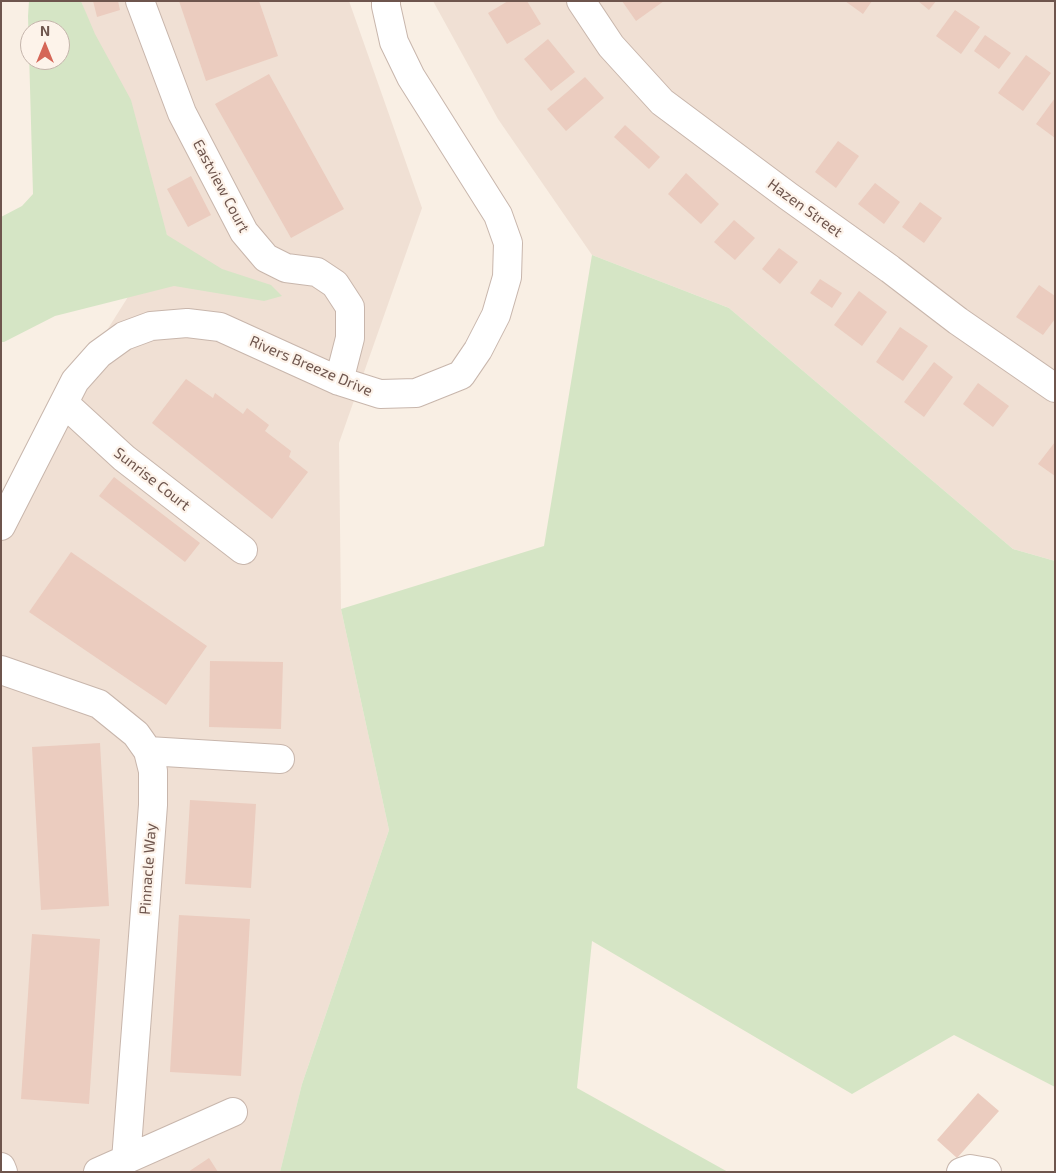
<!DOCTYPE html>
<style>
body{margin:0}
#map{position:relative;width:1056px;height:1173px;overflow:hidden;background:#f9efe4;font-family:"Exo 2",sans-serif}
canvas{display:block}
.frame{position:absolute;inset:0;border:2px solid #6e554d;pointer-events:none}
.north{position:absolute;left:20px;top:20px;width:50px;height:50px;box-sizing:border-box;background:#fdf3ea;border:1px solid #c4b4ab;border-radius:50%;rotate:0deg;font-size:14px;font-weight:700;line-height:20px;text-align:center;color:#6e554d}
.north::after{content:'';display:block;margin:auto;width:18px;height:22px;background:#d56657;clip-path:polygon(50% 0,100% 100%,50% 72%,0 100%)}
</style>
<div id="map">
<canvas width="1056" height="1173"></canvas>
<div class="frame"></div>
<div class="north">N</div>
</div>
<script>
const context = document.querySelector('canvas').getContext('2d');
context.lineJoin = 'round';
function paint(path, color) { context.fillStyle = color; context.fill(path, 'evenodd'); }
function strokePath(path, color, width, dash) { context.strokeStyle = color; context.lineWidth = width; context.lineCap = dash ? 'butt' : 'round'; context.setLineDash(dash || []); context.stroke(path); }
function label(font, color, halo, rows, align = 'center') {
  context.font = font + ' "Exo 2",sans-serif'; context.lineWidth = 4.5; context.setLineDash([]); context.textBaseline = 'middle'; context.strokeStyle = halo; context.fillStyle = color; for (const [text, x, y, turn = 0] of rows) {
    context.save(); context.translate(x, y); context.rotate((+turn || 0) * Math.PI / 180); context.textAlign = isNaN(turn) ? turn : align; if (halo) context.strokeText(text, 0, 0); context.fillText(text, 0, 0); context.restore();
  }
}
paint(new Path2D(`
 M81 1H349L422 208 339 443 341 609 389 830 302 1084 280 1172H1V526L75 381 167 235Z
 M433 1H1055V561L1013 549 729 308 592 255 498 119Z`), '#f0e0d4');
paint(new Path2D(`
 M29 1H81L95 34 131 100 167 235 222 269 271 285 282 296 264 301 174 286 55 316 4 342H1V217L22 206 33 194 28 16ZM30 30H60V60H30Z
 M592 255 729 308 1013 549 1055 561V1087L954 1035 852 1094 592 941 577 1088 728 1172H280L302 1084 389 830 341 609 544 546Z`), '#d5e5c5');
paint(new Path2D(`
 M93 1H118L120 10 97 17Z
 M179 1H259L278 56 206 81Z
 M508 1H527L541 24 507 44 488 13Z
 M622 1H664L636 21Z
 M845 1H872L863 14Z
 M918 1H936L929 10Z
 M955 10 980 27 961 54 936 36Z
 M985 35 1011 53 999 69 974 51Z
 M548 39 575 72 551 91 524 59Z
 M1026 55 1051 73 1023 111 998 93Z
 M269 74 344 209 291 238 215 104Z
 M585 77 604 98 566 131 547 109Z
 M1055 98V138L1036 124Z
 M625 125 660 157 649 169 614 137Z
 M838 141 859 156 836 188 815 172Z
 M686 173 719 204 701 224 668 194Z
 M191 176 211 215 188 227 167 189Z
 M875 183 900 202 884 224 858 204Z
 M920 202 942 218 924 243 902 227Z
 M734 220 755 238 735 260 714 242Z
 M779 248 798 262 780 284 762 269Z
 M820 279 842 293 832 308 810 293Z
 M1039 285 1055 296V319L1043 335 1016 317Z
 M859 291 887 312 862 346 834 325Z
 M900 327 928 346 903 381 876 362Z
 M934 362 953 377 924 417 904 402Z
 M186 379 213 398 215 393 243 414 247 408 269 425 265 431 291 451 289 457 308 472 272 519 152 423Z
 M978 383 1009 406 993 427 963 404Z
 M1055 442V476L1038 464Z
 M114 477 200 543 185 562 99 496Z
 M71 552 207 646 166 705 29 612Z
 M210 661 283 662 281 729 209 727Z
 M100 743 109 906 41 910 32 747Z
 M190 800 256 804 251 888 185 884Z
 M179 915 250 919 241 1076 170 1072Z
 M32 934 100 939 89 1104 21 1099Z
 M978 1093 999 1111 957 1158 937 1140Z
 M209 1158 218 1172H188Z`), '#ebccbf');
const minor = new Path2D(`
 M140 1 182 113 244 232 266 258 286 268 317 272 335 284 350 307V338L339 381
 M581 1 611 46 662 102 788 196 890 269 958 321 1055 388
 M64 403 124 458 243 550
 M1 526 75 381 99 354 124 336 151 326 187 323 220 327 339 381 380 394 416 393 461 375 478 350 496 315 507 277 508 243 498 215 411 77 394 42 386 6V1
 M1 670 99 704 136 734 148 751 153 771V805L126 1160
 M148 751 280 759
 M1 1167 3 1172
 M98 1172 233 1112
 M961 1172 970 1169 987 1172`);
strokePath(minor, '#c8b6ac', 30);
strokePath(minor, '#fff', 28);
label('15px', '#6e554d', '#fdf3ea', [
 ["Eastview Court",221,186,62],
 ["Hazen Street",805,208,36],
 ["Rivers Breeze Drive",311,366,23],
 ["Sunrise Court",152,479,38],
 ["Pinnacle Way",148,869,-86]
]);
</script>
